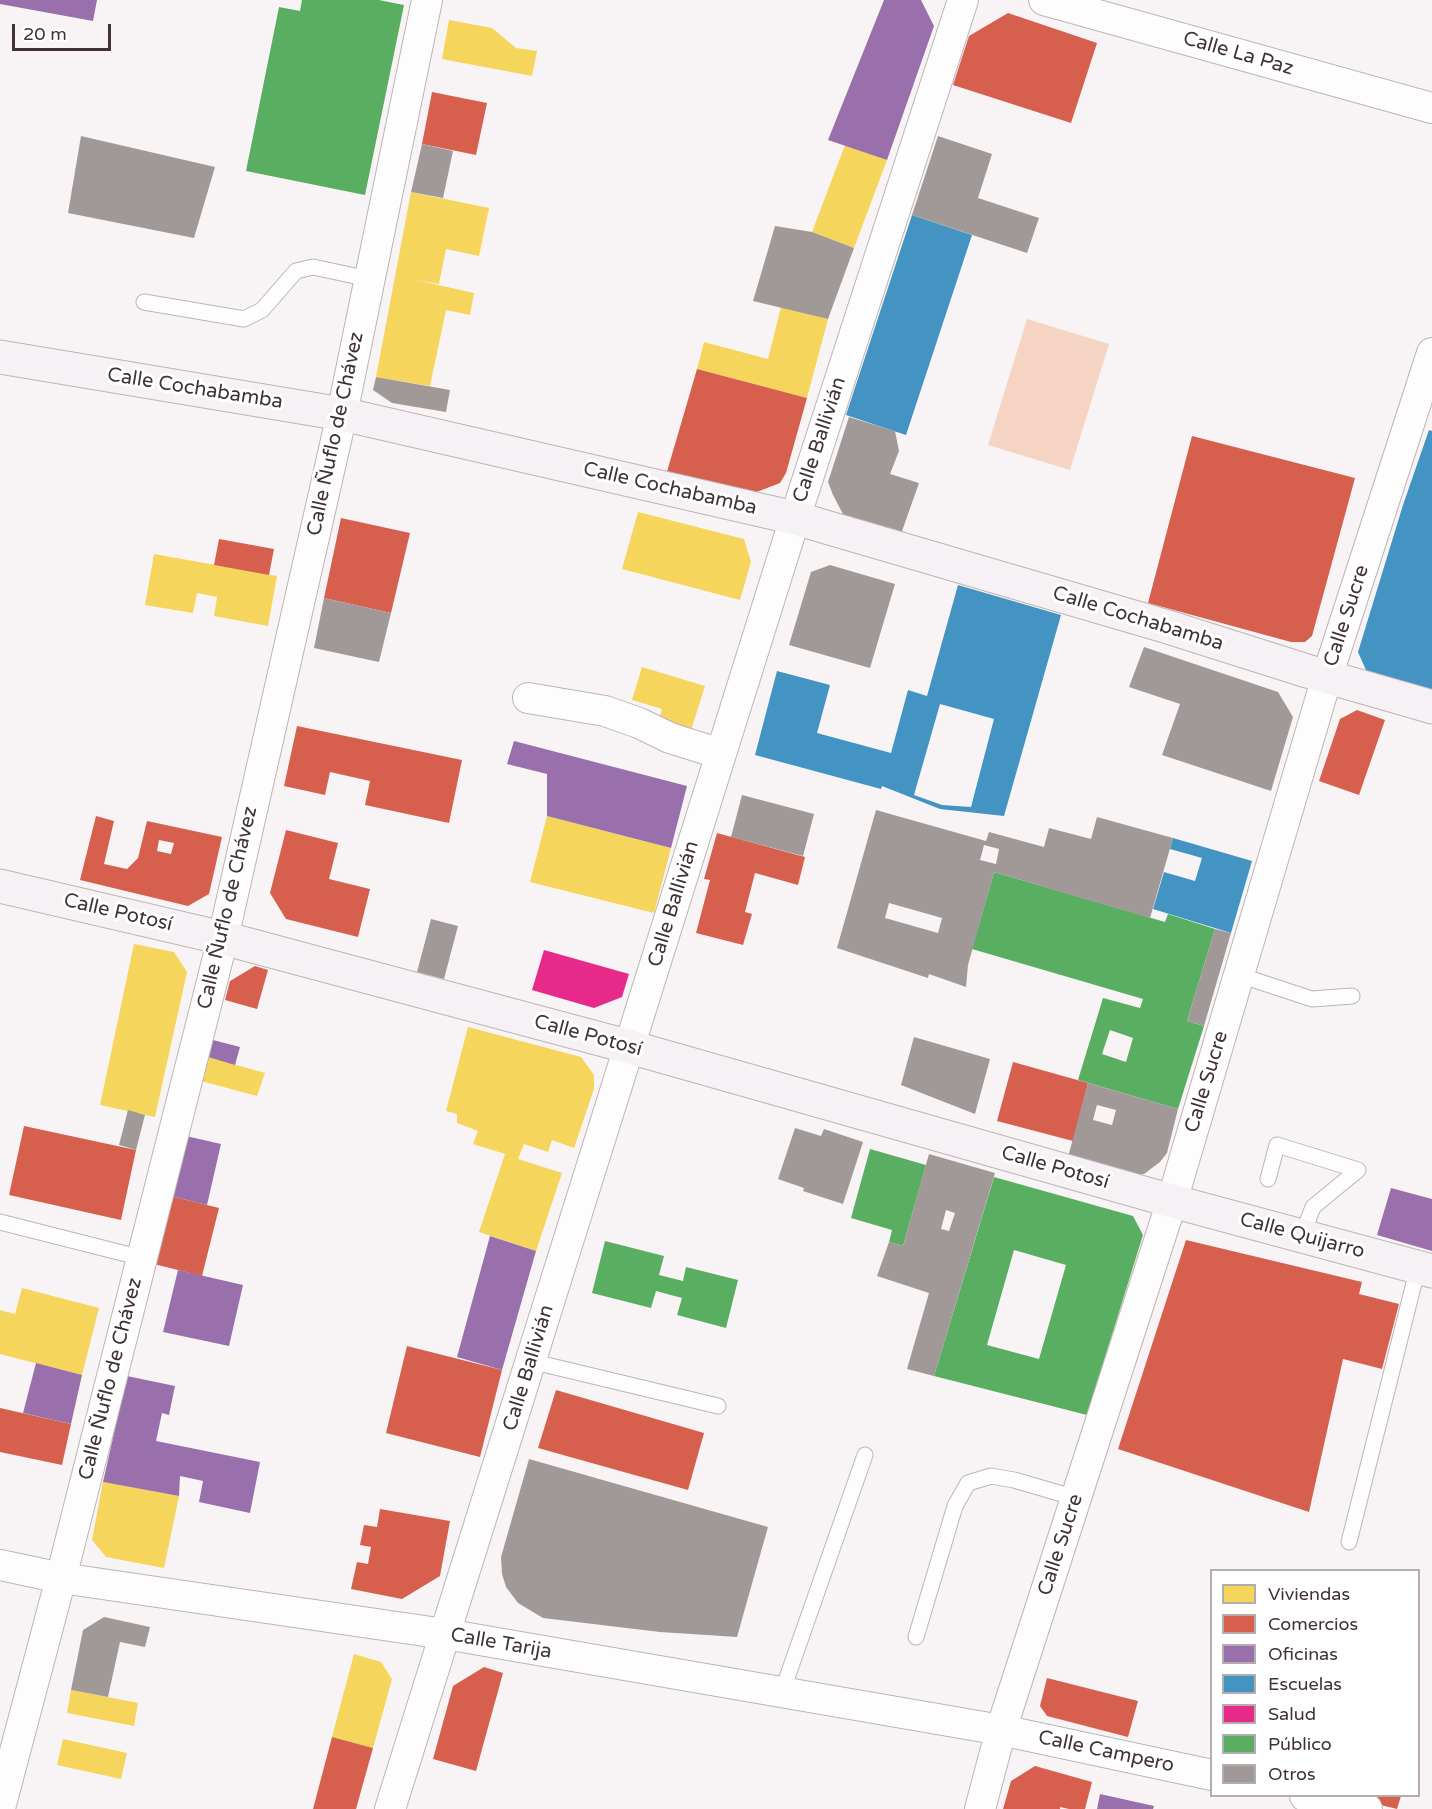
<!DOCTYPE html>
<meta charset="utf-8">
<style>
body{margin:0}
#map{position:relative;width:1432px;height:1809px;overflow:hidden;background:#f8f4f5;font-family:"Varela Round",sans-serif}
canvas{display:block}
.legend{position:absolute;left:1210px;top:1569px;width:210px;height:228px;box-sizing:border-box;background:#fff;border:2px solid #b3adae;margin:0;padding:8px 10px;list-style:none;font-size:18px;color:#403235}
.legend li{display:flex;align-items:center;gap:12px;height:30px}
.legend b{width:30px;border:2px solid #b3adae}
.scale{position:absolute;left:12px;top:24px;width:99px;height:27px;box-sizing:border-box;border:3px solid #403235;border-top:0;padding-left:8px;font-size:18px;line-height:21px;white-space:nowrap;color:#403235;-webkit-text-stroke:4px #fff;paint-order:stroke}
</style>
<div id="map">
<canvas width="1432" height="1809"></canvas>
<ul class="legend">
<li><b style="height:16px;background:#f6d55c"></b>Viviendas</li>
<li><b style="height:16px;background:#d6604d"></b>Comercios</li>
<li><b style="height:16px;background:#9970ab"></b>Oficinas</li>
<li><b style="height:16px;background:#4393c3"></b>Escuelas</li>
<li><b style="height:16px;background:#e7298a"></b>Salud</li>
<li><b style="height:16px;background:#5aae61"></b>Público</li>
<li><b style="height:16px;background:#a19998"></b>Otros</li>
</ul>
<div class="scale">20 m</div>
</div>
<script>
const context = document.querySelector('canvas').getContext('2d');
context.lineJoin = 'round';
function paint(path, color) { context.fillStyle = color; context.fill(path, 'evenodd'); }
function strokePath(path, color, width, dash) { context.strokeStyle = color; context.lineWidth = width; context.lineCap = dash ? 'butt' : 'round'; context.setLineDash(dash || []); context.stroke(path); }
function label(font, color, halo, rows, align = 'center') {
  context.font = font + ' "Varela Round",sans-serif'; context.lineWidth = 6; context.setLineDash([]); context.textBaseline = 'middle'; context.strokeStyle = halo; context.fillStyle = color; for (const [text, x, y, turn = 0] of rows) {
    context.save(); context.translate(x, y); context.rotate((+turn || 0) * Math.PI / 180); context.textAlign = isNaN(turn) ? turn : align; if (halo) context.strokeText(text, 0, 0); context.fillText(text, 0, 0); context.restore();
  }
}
paint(new Path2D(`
 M1027 319 1109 344 1070 470 988 445Z`), '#f5d4c4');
paint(new Path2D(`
 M449 20 492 28 516 48 537 51 532 76 442 59Z
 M845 145 887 160 854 248 812 232Z
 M411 192 489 208 479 256 446 249 439 284 416 280 474 293 470 315 446 310 430 386 376 377Z
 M781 307 828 319 807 398 697 369 704 342 768 359Z
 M638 512 744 539 751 562 740 600 622 569Z
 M154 554 277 576 268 626 214 616 217 597 197 593 193 613 145 605Z
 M642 667 705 686 688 740 656 730 662 709 632 700Z
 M547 816 671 848 654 913 530 882Z
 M134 944 174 952 187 972 155 1117 100 1105Z
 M468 1027 581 1057 594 1075V1089L574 1148 552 1140 548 1152 524 1144 518 1159 562 1173 536 1251 479 1232 505 1154 473 1144 478 1131 457 1123V1114L446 1111Z
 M208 1057 265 1073 257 1096 201 1081Z
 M22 1288 99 1308 82 1375 0 1354V1310L15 1314Z
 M103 1482 179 1496 164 1568 106 1557 92 1540Z
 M354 1654 381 1662 392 1679 373 1748 332 1737Z
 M71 1690 138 1703 134 1726 67 1713Z
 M63 1739 127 1753 121 1779 57 1765Z`), '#f6d55c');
paint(new Path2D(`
 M1008 13 1097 43 1071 123 953 85 969 36Z
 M432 92 487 103 476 155 422 144Z
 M697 369 807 398 786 473 780 483 749 495 666 475Z
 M1192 436 1355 478 1312 636 1305 642H1291L1148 603Z
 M341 518 410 533 391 613 324 598Z
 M219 539 274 549 269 575 214 565Z
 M1357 710 1385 720 1359 795 1319 781 1340 719Z
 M297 726 462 760 449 823 365 805 370 781 330 772 325 795 284 786Z
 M96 816 114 821 104 864 127 869 138 858 147 821 222 837 209 894 188 906 80 880ZM159 840 174 843 171 854 157 851Z
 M286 830 338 843 329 879 370 889 358 937 286 919 270 893Z
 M717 833 805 857 798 885 755 873 745 912 752 914 743 945 696 933 710 880 704 879Z
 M255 966 268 970 257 1009 225 1000 230 981Z
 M1013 1062 1088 1083 1073 1141 997 1121Z
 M24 1126 136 1150 121 1220 9 1195Z
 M171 1196 219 1208 202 1276 154 1264Z
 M1186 1240 1362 1282 1359 1294 1399 1304 1382 1369 1343 1359 1309 1512 1118 1449Z
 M407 1346 502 1370 480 1457 386 1433Z
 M556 1390 704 1433 688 1490 538 1448Z
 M0 1408 71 1424 62 1465 0 1452Z
 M380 1509 450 1521 440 1576 402 1599 351 1589 357 1562 368 1564 371 1547 360 1545 364 1525 377 1527Z
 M484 1667 503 1673 476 1771 433 1759 453 1686Z
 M1047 1678 1138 1701 1128 1737 1047 1716 1040 1706Z
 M332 1737 373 1748 356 1809H313Z
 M1035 1766 1092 1782 1085 1809H1069L1060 1807V1809H1003L1011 1781Z
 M1345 1796H1401L1397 1809Z`), '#d6604d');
paint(new Path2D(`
 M0 0H97L93 21 0 4Z
 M884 0H921L934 26 887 160 828 140Z
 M514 741 687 786 671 848 547 816V774L507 764Z
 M213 1040 240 1047 235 1065 208 1057Z
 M186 1136 221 1144 207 1205 171 1196Z
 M1391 1188 1432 1199V1251L1377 1235Z
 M490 1236 536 1251 502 1370 457 1357Z
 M178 1270 243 1285 229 1346 163 1332Z
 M36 1363 82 1375 71 1424 23 1413Z
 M127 1376 175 1386 169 1415 162 1413 156 1441 260 1462 250 1513 199 1502 203 1481 180 1476 179 1496 103 1482Z
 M1100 1794 1154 1806 1153 1809H1097Z`), '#9970ab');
paint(new Path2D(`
 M912 215 972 235 906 435 846 415Z
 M1429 430 1432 431V696L1369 677 1358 652 1403 505Z
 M958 585 1061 615 1004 816 940 809 882 786 881 789 755 755 777 671 830 685 817 733 891 753 908 690 927 696ZM940 704 994 719 971 807 942 805 914 795Z
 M1173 838 1252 861 1231 933 1153 909 1164 872 1195 881 1202 858 1170 849Z`), '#4393c3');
paint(new Path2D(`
 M544 950 629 974 622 997 594 1008 532 990Z`), '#e7298a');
paint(new Path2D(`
 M302 0H379L404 5 365 195 246 171 279 7 300 11Z
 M994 872 1165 922 1168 914 1215 929 1187 1021 1204 1026 1178 1109 1078 1080 1103 998 1140 1008 1143 999 972 949ZM1110 1030 1133 1038 1126 1062 1102 1054Z
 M870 1149 926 1165 903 1246 889 1242 892 1230 851 1218Z
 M994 1177 1133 1216 1143 1235 1087 1415 934 1376ZM1014 1250 1066 1265 1039 1359 987 1345Z
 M605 1241 664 1256 659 1275 683 1281 686 1267 738 1280 726 1328 677 1315 682 1298 656 1291 651 1308 592 1293Z`), '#5aae61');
paint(new Path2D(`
 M81 136 215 167 194 238 68 213Z
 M938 136 992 154 978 198 1039 218 1027 253 912 215Z
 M422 144 453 151 443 198 411 192Z
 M775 226 812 232 854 248 828 319 753 301Z
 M376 377 450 390 446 412 392 403 373 390Z
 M849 417 895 431 899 451 890 474 919 483 901 534 845 518 833 495 828 482Z
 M830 565 895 584 870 668 789 645 811 572Z
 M324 598 391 613 379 662 314 648Z
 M1144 647 1278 692 1293 717 1271 791 1162 755 1180 704 1129 687Z
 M742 795 814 814 803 856 731 837Z
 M876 810 986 841 989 832 1044 847 1049 828 1091 839 1097 817 1173 838 1150 918 994 872 968 965 966 987 929 974 928 978 837 948ZM984 845 999 849 996 864 980 860ZM889 903 942 918 938 933 885 918Z
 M431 919 458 926 444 979 417 972Z
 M1215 929 1231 933 1204 1026 1187 1021Z
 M914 1037 990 1059 975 1114 901 1085Z
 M1088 1083 1178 1109 1167 1153 1160 1162 1144 1174H1131L1068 1157ZM1097 1105 1116 1110 1112 1125 1093 1120Z
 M128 1110 145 1115 136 1150 119 1145Z
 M795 1128 821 1136 824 1129 863 1142 843 1204 803 1191 804 1188 778 1179Z
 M929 1154 995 1173 934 1376 907 1369 929 1293 877 1276 889 1242 903 1246ZM946 1210 955 1213 949 1231 941 1229Z
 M529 1459 768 1527 737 1637 660 1632 543 1618 518 1603 506 1587 502 1574 501 1557Z
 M104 1617 150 1627 145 1647 120 1642 108 1697 71 1690 83 1630Z`), '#a19998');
const lane = new Path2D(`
 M144 302 244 319 262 310 296 271 313 267 369 279
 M1239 975 1312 999 1352 996
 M1268 1179 1277 1145 1358 1170 1313 1207 1302 1236
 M0 1222 142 1258
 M530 1361 718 1406
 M1349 1542 1418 1267
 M916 1637 955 1506 968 1483 991 1476 1014 1480 1076 1498
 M782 1692 865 1455`);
const street = new Path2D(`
 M1044 0 1432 108
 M528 698 605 711 639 723 670 738 721 754
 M0 1565 61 1578 445 1634 1001 1730 1212 1775
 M1305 1796 1367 1809
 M0 1808 61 1578 223 938 342 414 427 0
 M390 1809 795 518 963 0
 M980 1809 1001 1730 1172 1201 1327 677 1432 353`);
const secondary = new Path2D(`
 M0 357 342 414 795 518 1168 627 1307 671 1432 707
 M0 886 223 938 630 1047 1172 1201 1432 1271`);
strokePath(lane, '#bdb4b6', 17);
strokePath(street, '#bdb4b6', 32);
strokePath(secondary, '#bdb4b6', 35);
strokePath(lane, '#fefdfe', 15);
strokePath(street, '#fefdfe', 30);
strokePath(secondary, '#f5f1f4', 33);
label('20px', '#403235', '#fff', [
 ["Calle La Paz",1238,54,16],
 ["Calle Cochabamba",195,389,9],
 ["Calle Ñuflo de Chávez",336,434,-78],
 ["Calle Ballivián",820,440,-72],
 ["Calle Cochabamba",670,489,13],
 ["Calle Sucre",1347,616,-72],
 ["Calle Cochabamba",1138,619,17],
 ["Calle Ballivián",674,904,-73],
 ["Calle Ñuflo de Chávez",228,908,-77],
 ["Calle Potosí",118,913,13],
 ["Calle Potosí",588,1036,15],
 ["Calle Sucre",1207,1082,-73],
 ["Calle Potosí",1055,1168,16],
 ["Calle Quijarro",1302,1236,15],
 ["Calle Ballivián",529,1368,-73],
 ["Calle Ñuflo de Chávez",111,1379,-76],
 ["Calle Sucre",1061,1545,-72],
 ["Calle Tarija",501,1644,10],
 ["Calle Campero",1106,1752,12]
]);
</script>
